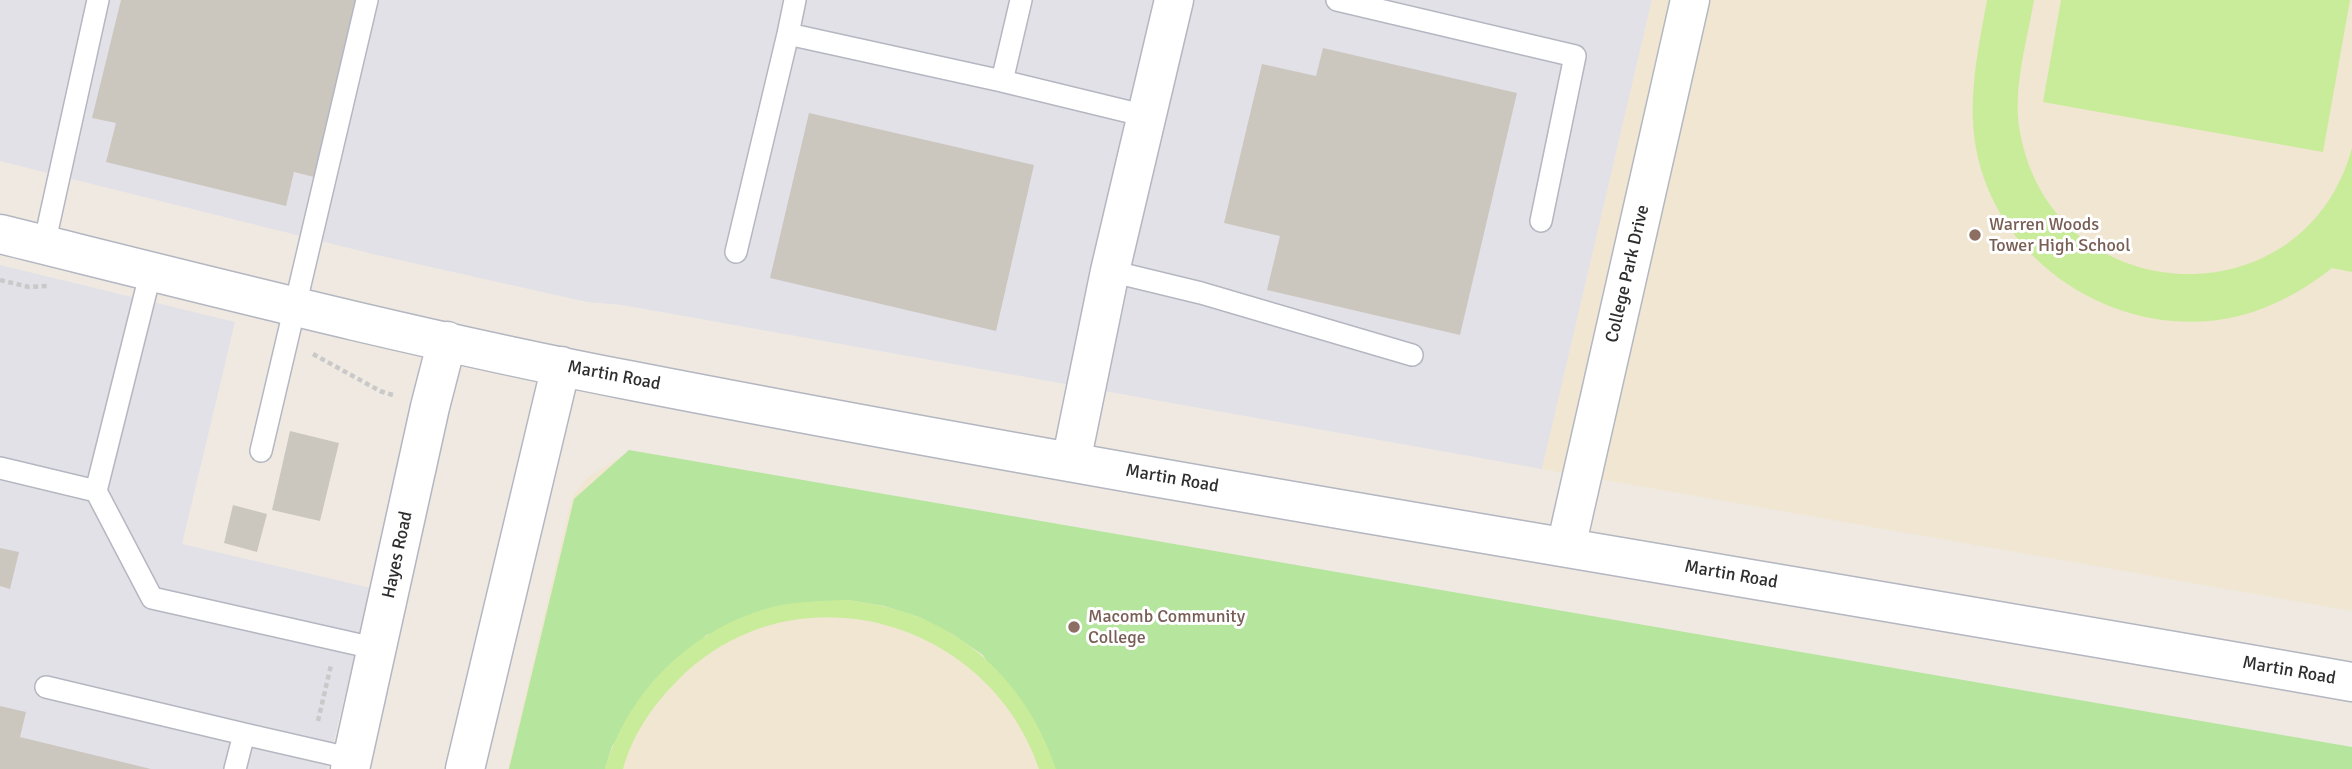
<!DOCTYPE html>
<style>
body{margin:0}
canvas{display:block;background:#efe9e1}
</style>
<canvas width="2352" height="769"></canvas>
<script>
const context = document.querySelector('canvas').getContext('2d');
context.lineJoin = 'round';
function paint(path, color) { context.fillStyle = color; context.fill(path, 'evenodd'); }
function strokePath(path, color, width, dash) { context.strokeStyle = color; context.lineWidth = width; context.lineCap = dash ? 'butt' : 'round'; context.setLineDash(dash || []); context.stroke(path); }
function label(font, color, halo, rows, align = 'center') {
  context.font = font + ' Signika,sans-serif'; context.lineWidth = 6; context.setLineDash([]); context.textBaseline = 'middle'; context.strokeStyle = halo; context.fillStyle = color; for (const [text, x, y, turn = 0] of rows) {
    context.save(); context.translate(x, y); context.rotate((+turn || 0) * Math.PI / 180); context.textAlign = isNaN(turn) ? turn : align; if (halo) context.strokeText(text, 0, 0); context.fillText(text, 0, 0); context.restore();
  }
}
paint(new Path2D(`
 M0 0H1652L1542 469 622 305 587 302 377 255 0 161Z
 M0 265 235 322 182 544 371 588 327 769H0Z`), '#e3e1e8');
paint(new Path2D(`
 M1652 0H2352V611L1542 469Z
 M622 456 2352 756V769H508L572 497 587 478Z`), '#f0e6d1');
paint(new Path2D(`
 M629 450 2352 747V769H1054L983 655 952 634 919 617 884 606 848 600 706 635 612 746 605 769H509L574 499Z`), '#b6e59e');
paint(new Path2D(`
 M1987 0H2034C2027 42 2012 89 2020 132 2052 312 2304 325 2352 148V272L2332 268C2308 287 2282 302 2253 312 2142 348 2014 281 1981 169 1964 112 1977 56 1987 0Z
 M2061 0H2350L2323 152 2043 102Z
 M848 600C872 604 898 608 921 618 988 647 1033 701 1056 769H1039C988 618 793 564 678 680 652 706 633 734 623 769H605C629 689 692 629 772 607 797 601 823 601 848 600Z`), '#c9ec9a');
paint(new Path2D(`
 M121 0H361L318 178 294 172 286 206 106 162 116 123 92 118Z
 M1323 48 1517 93 1460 335 1267 290 1280 236 1224 223 1262 64 1316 76Z
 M809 113 1034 165 996 331 770 278Z
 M290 431 339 443 320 521 272 510Z
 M233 505 267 514 257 552 224 543Z
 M0 548 19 552 10 589 0 586Z
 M0 706 26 712 20 737 151 769H0Z`), '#cbc7bf');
const lane = new Path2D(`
 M1337 0 1575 56 1541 221
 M788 34 795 0
 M1002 81 1021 0
 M44 245 98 0
 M736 252 788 34 1002 81 1146 116
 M151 271 96 491 152 598 378 649
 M1110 271 1201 293 1412 355
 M261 451 367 0
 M0 468 96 491
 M46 687 244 734
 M235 769 244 734 353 759`);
const street = new Path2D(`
 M1071 462 1110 271 1174 0
 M1566 547 1690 0`);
const secondary = new Path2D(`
 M0 234C210 286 420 340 633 381 1204 492 1779 581 2352 682
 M350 769 430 407 447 341
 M465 769 561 366`);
strokePath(lane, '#b4b7c1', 24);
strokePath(street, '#b4b7c1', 41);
strokePath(secondary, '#b4b7c1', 41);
strokePath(new Path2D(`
 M0 280 29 287 48 286
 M313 354 380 391 396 396
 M318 721 331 665`), '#c9c9c9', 4.5, [5, 3.5]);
strokePath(lane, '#fff', 21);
strokePath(street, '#fff', 38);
strokePath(secondary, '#fff', 38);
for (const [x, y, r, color] of [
 [1975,235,7,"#8d6e63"],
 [1074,627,7,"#8d6e63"]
]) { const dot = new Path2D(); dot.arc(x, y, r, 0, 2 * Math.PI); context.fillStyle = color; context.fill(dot); strokePath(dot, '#fff', 2.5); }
label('18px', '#785e54', '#fff', [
 ["Warren Woods",1989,225],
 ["Tower High School",1989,246],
 ["Macomb Community",1088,617],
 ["College",1088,638]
], 'left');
label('18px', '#2e2e2e', '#fff', [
 ["College Park Drive",1628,274,-77],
 ["Martin Road",614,376,11],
 ["Martin Road",1172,479,10],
 ["Hayes Road",398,555,-78],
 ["Martin Road",1731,575,10],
 ["Martin Road",2289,671,10]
]);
</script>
